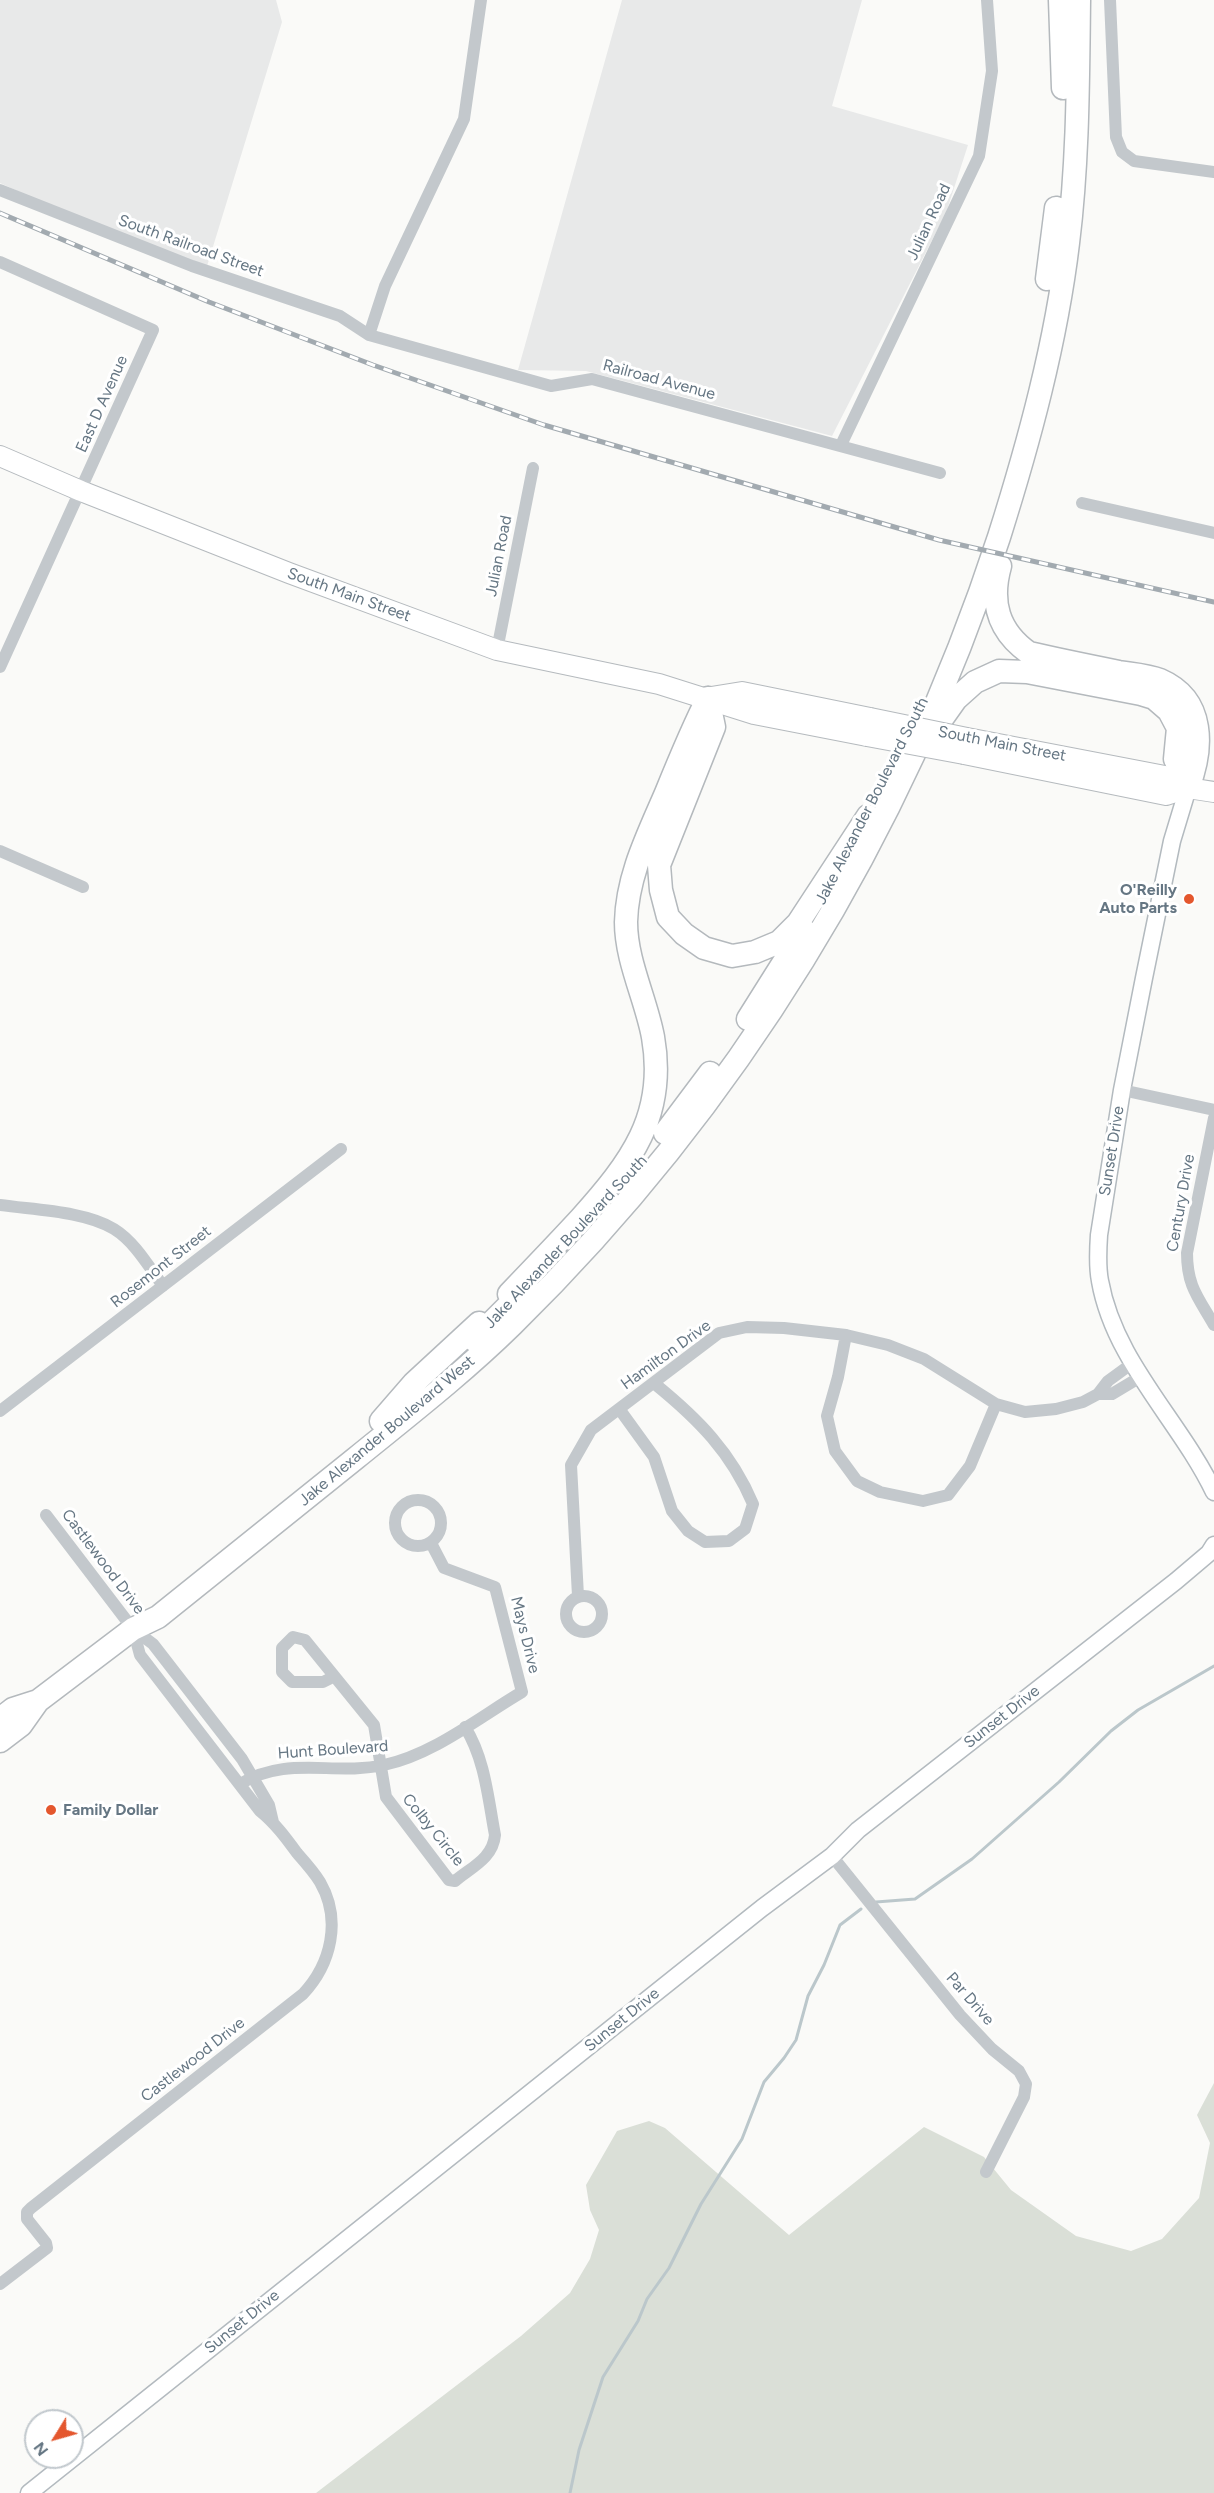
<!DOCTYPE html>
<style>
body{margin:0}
#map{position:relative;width:1214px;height:2493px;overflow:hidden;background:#fafaf8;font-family:Figtree,sans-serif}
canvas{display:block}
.north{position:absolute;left:24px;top:2409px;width:60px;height:60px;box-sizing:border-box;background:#fff;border:2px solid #c1c8cd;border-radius:50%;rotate:233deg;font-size:16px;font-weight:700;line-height:24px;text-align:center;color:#657683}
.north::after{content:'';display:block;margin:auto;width:21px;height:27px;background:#e4572e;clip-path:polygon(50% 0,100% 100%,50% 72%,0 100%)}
</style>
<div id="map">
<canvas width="1214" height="2493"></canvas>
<div class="north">N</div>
</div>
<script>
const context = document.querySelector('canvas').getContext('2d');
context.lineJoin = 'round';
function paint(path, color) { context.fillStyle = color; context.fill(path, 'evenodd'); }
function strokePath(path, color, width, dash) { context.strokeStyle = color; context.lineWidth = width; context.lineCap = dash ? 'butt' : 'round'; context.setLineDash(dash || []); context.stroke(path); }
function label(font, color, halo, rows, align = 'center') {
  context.font = font + ' Figtree,sans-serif'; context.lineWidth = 6; context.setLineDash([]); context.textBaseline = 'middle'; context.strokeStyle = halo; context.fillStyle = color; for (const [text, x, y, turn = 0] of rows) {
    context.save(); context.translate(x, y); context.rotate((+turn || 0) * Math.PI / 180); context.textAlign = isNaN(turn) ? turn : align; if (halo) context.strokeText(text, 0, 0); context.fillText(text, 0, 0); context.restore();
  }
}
paint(new Path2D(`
 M0 0H276L282 22 204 276 0 183Z
 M622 0H862L832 106 968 145 946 213 832 436 586 371 518 370Z`), '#e8e9e9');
paint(new Path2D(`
 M1214 2083V2493H316L521 2336 570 2293 590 2259 599 2230 590 2210 586 2185 617 2131 649 2121 665 2128 789 2235 924 2127 984 2157 1011 2190 1076 2236 1131 2251 1162 2239 1199 2198 1210 2143 1197 2115Z`), '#dadfd7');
strokePath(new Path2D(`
 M876 1902 915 1899 972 1859 1059 1782 1111 1731 1138 1710 1214 1666
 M570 2493 579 2450 603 2377 638 2321 647 2299 669 2268 701 2204 742 2139 764 2082 784 2058 796 2040 808 1996 824 1965 840 1925 861 1909`), '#bbc7cb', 3);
const secondary = new Path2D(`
 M1188 788 1172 841 1144 978 1122 1090 1099 1235C1098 1250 1097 1266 1100 1281 1114 1361 1180 1421 1214 1492
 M29 2493 762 1908 832 1856 858 1830 1176 1581 1209 1553 1214 1545`);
const primary = new Path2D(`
 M0 456 81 491 289 573 497 650 659 684 754 714 867 736
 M711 697 742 692 870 718
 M967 738 1170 777 1188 788 1214 792
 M964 754 1166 795 1188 788`);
const highway = new Path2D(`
 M1060 0 1063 88
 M1047 279 1056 208
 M1000 566C990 602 998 631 1029 653 1059 660 1089 666 1119 672 1132 674 1148 675 1160 680 1206 700 1203 749 1188 788
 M708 698 714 727 659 865 661 890 668 917 684 934 704 948 732 956 755 952 779 942 798 923 868 816
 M939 723 956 699 975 682 999 671 1027 672 1141 694 1154 698 1169 711 1178 728 1175 759 1188 788
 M748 1019 804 930
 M665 1133 710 1073
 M509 1294C533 1269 557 1244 581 1218 630 1163 667 1116 653 1037 646 999 626 961 626 922 627 876 648 835 666 793 679 761 692 729 708 698
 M474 1340 527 1287
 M381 1421 414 1383 479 1323
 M0 1719 13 1709 38 1701 133 1629 158 1617C224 1564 290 1511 356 1458 409 1415 463 1373 512 1325 736 1106 902 834 999 537 1029 442 1056 343 1068 243 1078 163 1078 81 1079 0
 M0 1741 21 1725 38 1701`);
strokePath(secondary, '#b3babf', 19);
strokePath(primary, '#b5babe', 22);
strokePath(highway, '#b4b9bd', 25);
strokePath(new Path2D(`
 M1110 0 1116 137 1122 152 1134 161 1214 172
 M0 190 192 266 340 316 369 335 551 386 592 379 940 473
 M0 262 153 330 0 667
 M369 335 385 286 464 119 481 0
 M841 445 979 156 992 71 987 0
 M1082 503 1214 533
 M497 650 533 468
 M0 851 83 887
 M1122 1090 1214 1110
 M1214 1118 1187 1253C1187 1286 1198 1297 1214 1325
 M0 1205C34 1210 85 1211 114 1229 135 1242 149 1267 163 1286
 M846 1335 838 1377 827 1416 835 1451 857 1481 880 1492 923 1501 948 1495 970 1466 996 1404
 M1098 1394H1112L1142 1376
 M620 1410 654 1457 672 1511 688 1531 705 1542 729 1541 745 1529 753 1504C731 1452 698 1419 655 1384
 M0 1411 341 1149
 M395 1523a23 23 0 1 1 46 0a23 23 0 1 1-46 0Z
 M46 1515 133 1629 153 1644 242 1759 269 1805 273 1822
 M566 1614a18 18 0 1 1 36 0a18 18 0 1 1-36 0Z
 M578 1596 571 1465 591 1430 719 1333 747 1327 784 1328 846 1335 888 1345 924 1359 996 1404 1025 1412 1056 1409 1083 1402 1098 1394 1108 1381 1134 1362
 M333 1677 323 1682H292L282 1672V1648L293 1637 305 1640 374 1725 386 1797 449 1880 455 1881C472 1867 493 1858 495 1835 488 1798 485 1759 465 1727
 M240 1784C287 1755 333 1776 384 1765 434 1754 478 1718 522 1692L495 1587 444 1568 431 1543
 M832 1856 960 2015 992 2049 1019 2071 1026 2084 1024 2097 986 2172
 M0 2284 47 2248 46 2243 27 2219V2212L31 2208 303 1994C331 1964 342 1920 320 1882 314 1872 305 1862 297 1853 286 1838 275 1823 260 1811L140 1655 133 1629`), '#c3c8cc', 12);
strokePath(secondary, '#fff', 16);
strokePath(primary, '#fff', 20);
strokePath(highway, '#fff', 22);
const rail = new Path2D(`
 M0 213 209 302 373 365 544 425 939 540 1214 602`);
strokePath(rail, '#a2aab0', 5);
strokePath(rail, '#fff', 3, [9]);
const primaryBridge = new Path2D(`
 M870 718 967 738
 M867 736 964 754`);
strokePath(primaryBridge, '#b5babe', 22, []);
strokePath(primaryBridge, '#fff', 20);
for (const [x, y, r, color] of [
 [1189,899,6,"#e4572e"],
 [51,1810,6,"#e4572e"]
]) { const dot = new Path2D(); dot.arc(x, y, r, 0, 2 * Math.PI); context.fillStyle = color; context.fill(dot); strokePath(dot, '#fff', 2); }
label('16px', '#657683', '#fff', [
 ["Julian Road",929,222,-65],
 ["South Railroad Street",191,246,20],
 ["Railroad Avenue",659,380,15],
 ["East D Avenue",102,404,-66],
 ["Julian Road",499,556,-79],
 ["South Main Street",349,595,20],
 ["South Main Street",1002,744,11],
 ["Jake Alexander Boulevard South",872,801,-63],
 ["Sunset Drive",1112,1151,-81],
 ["Century Drive",1181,1203,-80],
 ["Jake Alexander Boulevard South",566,1242,-47],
 ["Rosemont Street",161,1267,-38],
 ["Hamilton Drive",666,1355,-36],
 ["Jake Alexander Boulevard West",387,1431,-40],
 ["Castlewood Drive",103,1562,53],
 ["Mays Drive",525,1635,76],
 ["Sunset Drive",1002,1717,-38],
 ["Hunt Boulevard",333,1750,-4],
 ["Colby Circle",433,1830,51],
 ["Par Drive",970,1999,49],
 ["Sunset Drive",622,2020,-39],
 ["Castlewood Drive",193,2060,-38],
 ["Sunset Drive",242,2322,-39]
]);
label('bold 16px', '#657683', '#fff', [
 ["O'Reilly",1177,890],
 ["Auto Parts",1177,908],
 ["Family Dollar",63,1810,"left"]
], 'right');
</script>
